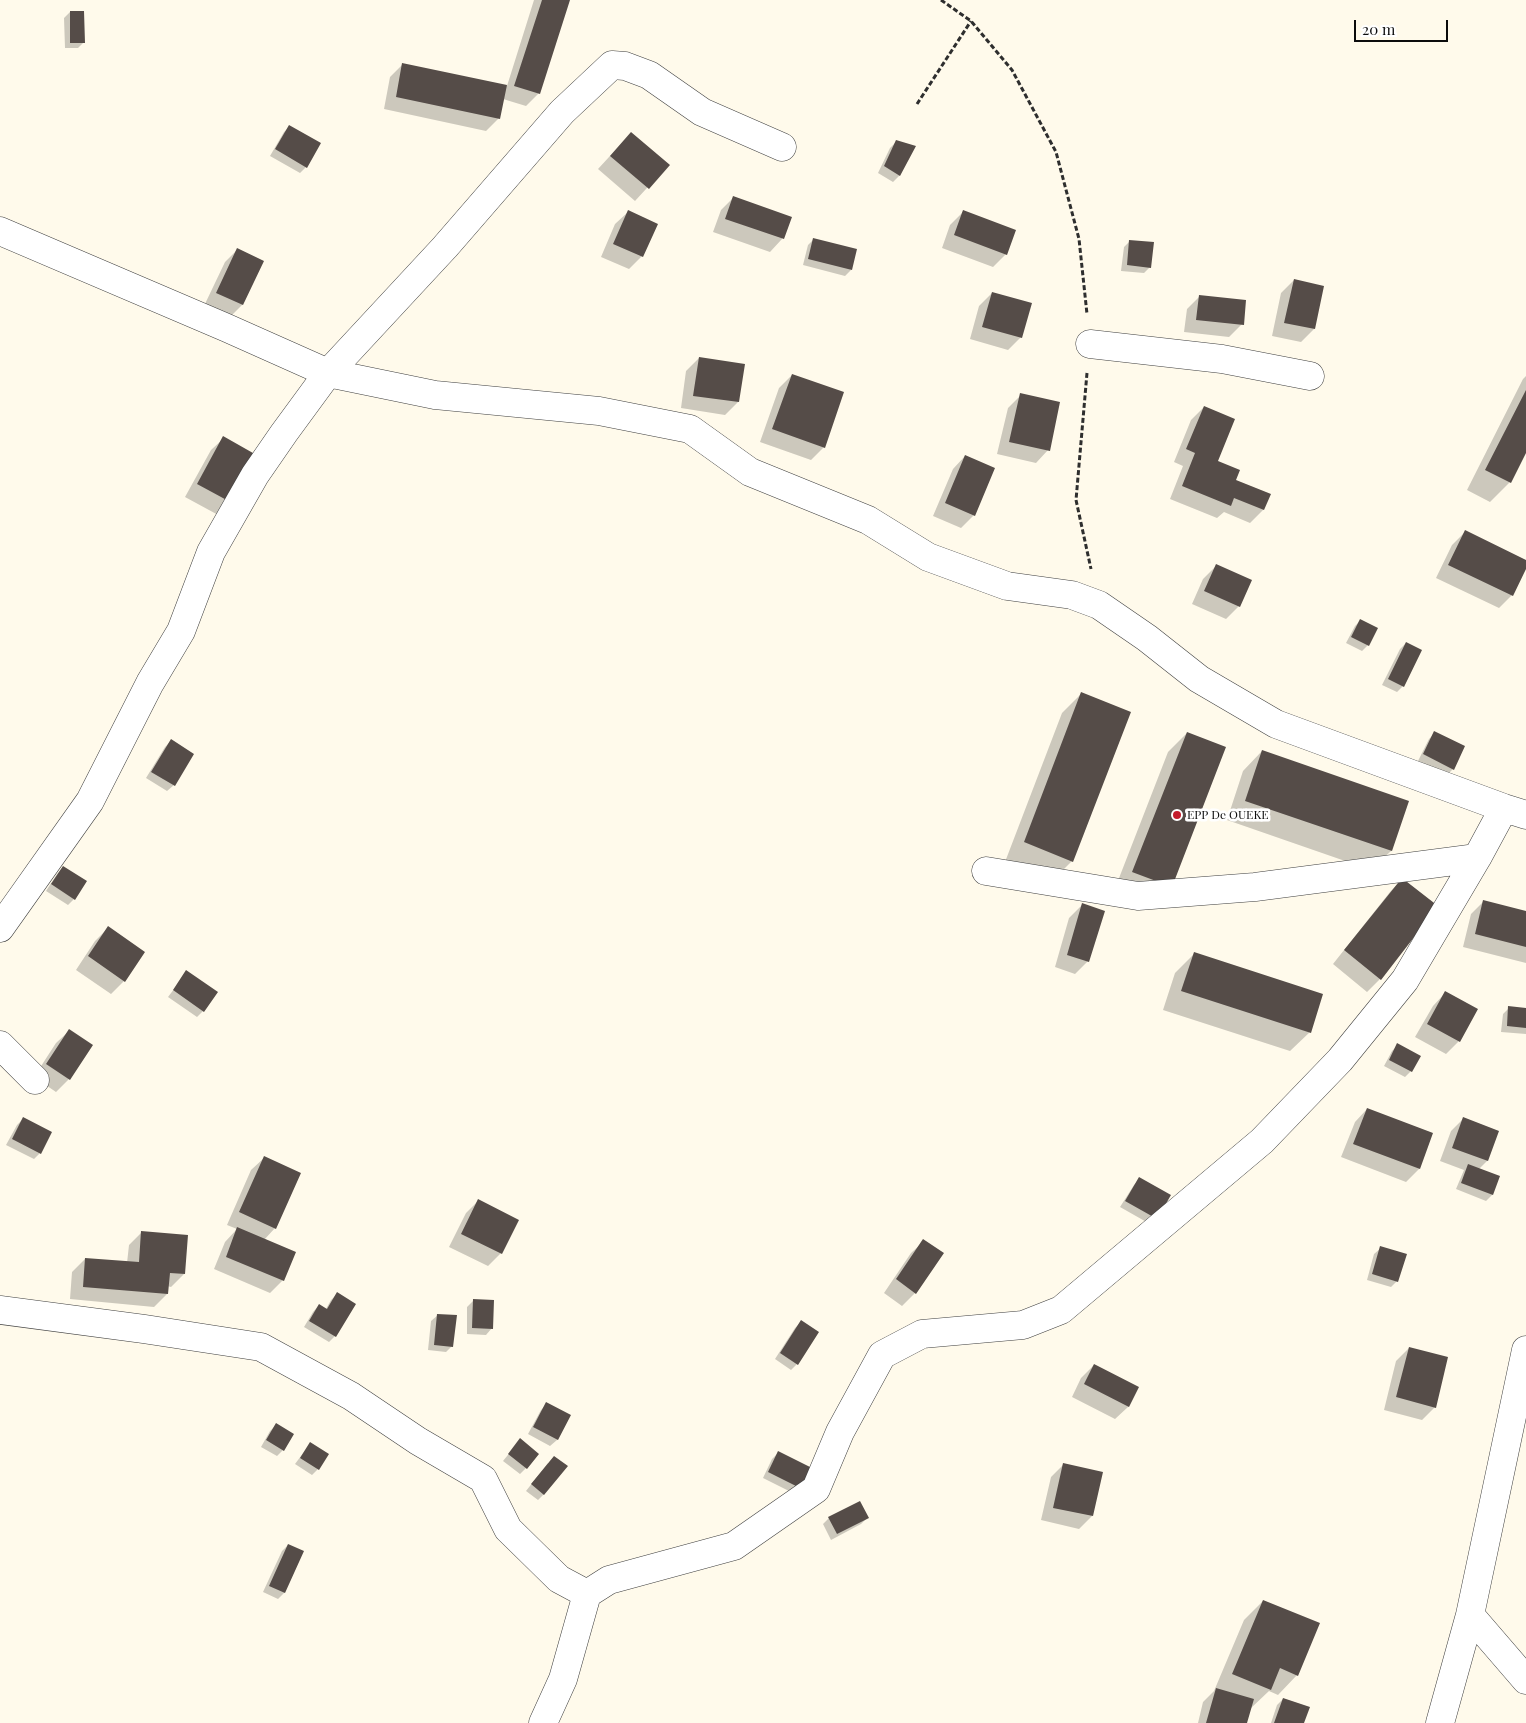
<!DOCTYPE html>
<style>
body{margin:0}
#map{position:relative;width:1526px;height:1723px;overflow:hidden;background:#fffaeb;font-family:"Playfair Display",serif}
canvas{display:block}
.scale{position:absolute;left:1354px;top:20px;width:94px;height:22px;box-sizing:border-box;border:2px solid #0c0c0c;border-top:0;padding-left:6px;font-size:15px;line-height:18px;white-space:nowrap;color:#0c0c0c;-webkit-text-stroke:4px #fff;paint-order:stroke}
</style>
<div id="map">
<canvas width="1526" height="1723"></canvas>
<div class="scale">20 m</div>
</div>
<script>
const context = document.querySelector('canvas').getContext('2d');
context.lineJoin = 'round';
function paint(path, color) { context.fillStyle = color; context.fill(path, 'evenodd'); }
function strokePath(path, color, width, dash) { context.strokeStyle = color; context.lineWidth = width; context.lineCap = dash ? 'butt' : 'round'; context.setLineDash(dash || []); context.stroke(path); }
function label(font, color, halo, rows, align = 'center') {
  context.font = font + ' "Playfair Display",serif'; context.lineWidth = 5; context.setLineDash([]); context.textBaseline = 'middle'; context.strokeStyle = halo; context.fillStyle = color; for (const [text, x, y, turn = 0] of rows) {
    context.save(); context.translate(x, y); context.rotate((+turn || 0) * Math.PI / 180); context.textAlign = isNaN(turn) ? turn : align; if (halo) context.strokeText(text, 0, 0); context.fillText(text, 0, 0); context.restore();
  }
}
paint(new Path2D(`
 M534 0H568L539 93 526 106 503 99 499 118 486 131 384 109 390 77 403 64 507 86Z
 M70 12 84 42 78 48H65L64 18Z
 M290 126 306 167 300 173 270 156 284 132Z
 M631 133 668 165 635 201 598 169Z
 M897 141 914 147 899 176 893 182 878 173 890 148Z
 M734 197 790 218 782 239 770 252 713 232 721 210Z
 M628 212 642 256 629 269 601 257 615 224Z
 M963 212 1006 254 993 267 942 248 950 225Z
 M814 239 851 270 845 276 803 265 808 245Z
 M1130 241 1150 267 1144 273 1121 271 1124 247Z
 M238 249 263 261 242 305 229 318 204 306 225 262Z
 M1294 280 1314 329 1301 342 1272 336 1281 293Z
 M992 293 1021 337 1008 350 970 339 979 306Z
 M1200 296 1242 324 1229 337 1184 332 1187 309Z
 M699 358 743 365 738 402 725 415 681 408 686 371Z
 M792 375 824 447 811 460 760 442 779 388Z
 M1526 376V450L1510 482 1490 502 1467 490 1523 379Z
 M1021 395 1048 450 1036 463 997 454 1008 408Z
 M1204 407 1216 461 1235 481 1269 495 1263 510 1250 523 1224 512 1217 518 1170 499 1183 466 1174 462 1191 420Z
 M224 438 258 457 220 516 185 497 211 450Z
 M965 456 974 515 961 528 933 516 953 469Z
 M1465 532 1526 561V566L1512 595 1499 608 1436 578 1452 545Z
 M1216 566 1239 606 1226 619 1192 604 1203 579Z
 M1361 620 1368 645 1362 651 1346 643 1355 626Z
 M1406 643 1403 686 1397 692 1382 685 1400 649Z
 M1081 694 1072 861 1053 880 1005 862 1062 713Z
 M1187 733 1152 906 1114 891 1168 752Z
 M1435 733 1453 769 1447 775 1418 761 1429 739Z
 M171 741 174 785 167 791 146 778 165 747Z
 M1262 751 1408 802 1391 851 1371 870 1227 820 1243 771Z
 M63 867 74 899 68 905 46 891 57 874Z
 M1402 879 1437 907 1380 979 1367 992 1333 964 1390 892Z
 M1484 901 1526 913V963L1463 947 1471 914Z
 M1082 905 1088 961 1075 974 1055 967 1069 918Z
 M108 928 124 981 111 994 76 970 95 941Z
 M1195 953 1310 1032 1290 1051 1163 1010 1175 973Z
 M187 972 203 1011 197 1017 168 997Z
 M1445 993 1459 1041 1446 1054 1415 1037 1433 1006Z
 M1509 1008 1526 1009V1034L1501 1032 1503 1014Z
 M69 1031V1079L56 1092 34 1077 56 1043Z
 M1398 1045 1411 1071 1405 1077 1384 1066 1392 1051Z
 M1367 1109 1432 1133 1419 1169 1406 1182 1341 1157 1355 1122Z
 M1464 1118 1498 1131 1487 1161 1479 1169 1499 1177 1492 1195 1486 1201 1456 1189 1464 1170 1440 1161 1451 1131Z
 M23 1119 40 1153 34 1159 6 1145 17 1125Z
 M264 1158 275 1228 264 1240 283 1280 270 1293 214 1269 225 1242 237 1229 227 1225 251 1170Z
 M1140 1179 1169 1196 1150 1224 1120 1207 1134 1185Z
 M479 1200 501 1253 488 1266 449 1247 466 1213Z
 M142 1232 184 1274 171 1287 167 1286V1294L154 1307 70 1299 72 1272 85 1259 127 1263 129 1245Z
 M924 1241 915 1293 902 1306 884 1293 911 1253Z
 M1381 1248 1397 1281 1391 1287 1367 1280 1374 1254Z
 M337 1294 335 1336 329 1342 304 1327 313 1312 319 1305 326 1309 331 1300Z
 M474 1300 492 1328 486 1335 467 1334V1307Z
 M438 1315 452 1346 446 1352 428 1350 431 1321Z
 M801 1322 797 1364 791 1370 775 1359 795 1328Z
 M1409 1348 1435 1407 1422 1420 1384 1410 1396 1361Z
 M1094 1365 1137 1388 1128 1407 1115 1419 1072 1397 1081 1378Z
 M547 1404 569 1416 557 1440 550 1446 528 1434 541 1410Z
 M276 1425 283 1450 277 1456 261 1447 270 1431Z
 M520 1440 526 1468 520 1474 503 1461Z
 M310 1444 318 1469 312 1475 295 1464Z
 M778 1453 812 1469 797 1495 763 1478 772 1459Z
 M548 1463 544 1494 538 1500 526 1491Z
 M1064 1464 1092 1516 1079 1529 1041 1520 1051 1477Z
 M829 1518H867L861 1524 831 1540 823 1524Z
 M288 1545 302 1552 284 1593 278 1599 263 1592 282 1551Z
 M1263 1601 1297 1675 1278 1695 1269 1691 1250 1709 1246 1723H1198L1203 1702 1214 1691 1244 1620Z
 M1283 1699 1303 1723H1271L1277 1705Z`), '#0003');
paint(new Path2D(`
 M542 0H570L540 94 514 86Z
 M70 11H84L85 43H70Z
 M402 63 507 85 500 119 396 97Z
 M289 125 321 143 307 168 275 149Z
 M631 132 670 165 649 189 610 156Z
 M896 140 916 146 900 176 884 166Z
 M733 196 792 217 784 239 725 219Z
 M628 210 658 224 643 257 613 244Z
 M963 210 1016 230 1007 255 954 235Z
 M813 238 857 249 852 270 808 259Z
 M1129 240 1154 242 1151 268 1127 265Z
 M237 248 264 261 243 305 216 293Z
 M1294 279 1324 286 1315 329 1284 323Z
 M992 292 1032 303 1022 338 982 327Z
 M1199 295 1246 300 1244 325 1196 320Z
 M699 357 745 364 739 402 693 396Z
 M792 374 844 392 825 448 772 429Z
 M1526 390V453L1511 483 1485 470Z
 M1020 393 1060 402 1050 451 1009 442Z
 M1204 406 1235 419 1218 461 1240 470 1236 480 1271 494 1264 510 1234 498 1231 506 1182 486 1195 453 1186 449Z
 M223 436 260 457 234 504 197 484Z
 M965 455 995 468 975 516 945 503Z
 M1465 530 1526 560V569L1513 596 1448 565Z
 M1216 564 1252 580 1240 607 1204 591Z
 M1360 619 1378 628 1369 646 1351 637Z
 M1406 642 1422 650 1404 687 1388 679Z
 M1081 692 1131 712 1073 862 1024 842Z
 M1434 731 1465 746 1454 770 1423 754Z
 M1187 732 1226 747 1172 887 1132 872Z
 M171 739 194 754 175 786 151 772Z
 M1262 750 1409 801 1392 851 1245 801Z
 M63 866 87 881 75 900 51 884Z
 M1402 878 1438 906 1381 980 1344 950Z
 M1483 900 1526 911V947L1475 934Z
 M1082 903 1105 911 1089 962 1067 955Z
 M108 926 145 952 125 982 88 956Z
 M1194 952 1323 994 1311 1033 1181 991Z
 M186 970 218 992 204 1012 173 990Z
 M1445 991 1478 1009 1460 1042 1427 1024Z
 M1508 1006 1526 1008V1028L1507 1026Z
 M69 1029 93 1045 70 1080 46 1064Z
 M1397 1043 1421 1056 1412 1072 1389 1060Z
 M1367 1108 1433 1133 1420 1169 1353 1144Z
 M23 1117 52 1132 41 1154 12 1139Z
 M1463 1117 1499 1131 1488 1161 1452 1148Z
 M264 1156 301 1173 276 1229 239 1212Z
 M1468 1164 1500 1176 1493 1195 1461 1183Z
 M1139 1177 1171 1195 1157 1219 1125 1201Z
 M478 1199 519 1220 502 1254 461 1234Z
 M237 1227 296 1252 284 1281 226 1257Z
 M141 1231 188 1235 185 1274 170 1273 168 1294 83 1287 85 1258 139 1262Z
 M923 1239 944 1253 916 1294 896 1279Z
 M1380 1246 1407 1254 1398 1282 1372 1274Z
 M337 1292 356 1304 336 1337 309 1321 319 1304 327 1309Z
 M473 1299 494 1300 493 1329 472 1328Z
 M437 1314 457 1315 453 1347 434 1345Z
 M801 1320 819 1332 798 1365 780 1353Z
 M1409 1347 1448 1357 1436 1408 1396 1397Z
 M1094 1364 1139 1387 1129 1407 1084 1384Z
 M546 1402 571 1415 558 1440 533 1427Z
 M276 1423 294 1434 284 1451 266 1440Z
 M520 1438 539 1454 527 1469 508 1454Z
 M310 1442 329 1454 319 1470 300 1458Z
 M778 1451 814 1469 804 1490 768 1472Z
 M554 1456 568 1466 544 1495 531 1484Z
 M1063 1463 1103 1472 1093 1516 1053 1508Z
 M860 1501 869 1518 837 1534 828 1517Z
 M288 1544 304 1551 285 1593 269 1586Z
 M1263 1600 1320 1623 1298 1676 1280 1668 1271 1690 1232 1674Z
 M1216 1688 1254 1699 1247 1723H1206Z
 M1283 1698 1310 1707 1304 1723H1274Z`), '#554c48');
const minor = new Path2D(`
 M0 231 227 328 328 373 435 395 599 411 690 429 750 472 868 520 928 557 1007 586 1072 595 1099 605 1147 638 1199 679 1276 724 1504 808 1526 815
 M1090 344 1222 359 1310 376
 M986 871 1138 896 1255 887 1477 858
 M0 928 90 801 150 683 181 631 211 552 255 475 284 433 328 373 445 247 562 112 612 65 625 66 649 75 702 112 782 147
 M0 1045 35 1080
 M0 1310 144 1329 261 1347 351 1396 418 1441 483 1479 508 1529 559 1579 587 1594 563 1679 543 1723
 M587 1594 609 1580 734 1546 816 1489 840 1432 882 1355 922 1334 1023 1325 1061 1310 1262 1141 1340 1060 1405 980 1477 858 1504 808
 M1470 1615 1526 1680
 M1440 1723 1470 1615 1526 1350`);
strokePath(minor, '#3f3f3f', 29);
strokePath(new Path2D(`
 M941 0 971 21 1012 70 1056 152 1079 239 1087 314
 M917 104 971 21
 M1087 373 1076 500 1091 569`), '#2e2e2e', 3, [5, 2.5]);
strokePath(minor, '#fff', 28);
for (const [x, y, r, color] of [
 [1177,815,5,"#c41c2c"]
]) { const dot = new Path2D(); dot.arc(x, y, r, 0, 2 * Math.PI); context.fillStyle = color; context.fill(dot); strokePath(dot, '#fff', 2); }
label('12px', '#0c0c0c', '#fff', [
 ["EPP De OUEKE",1187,815]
], 'left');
</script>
